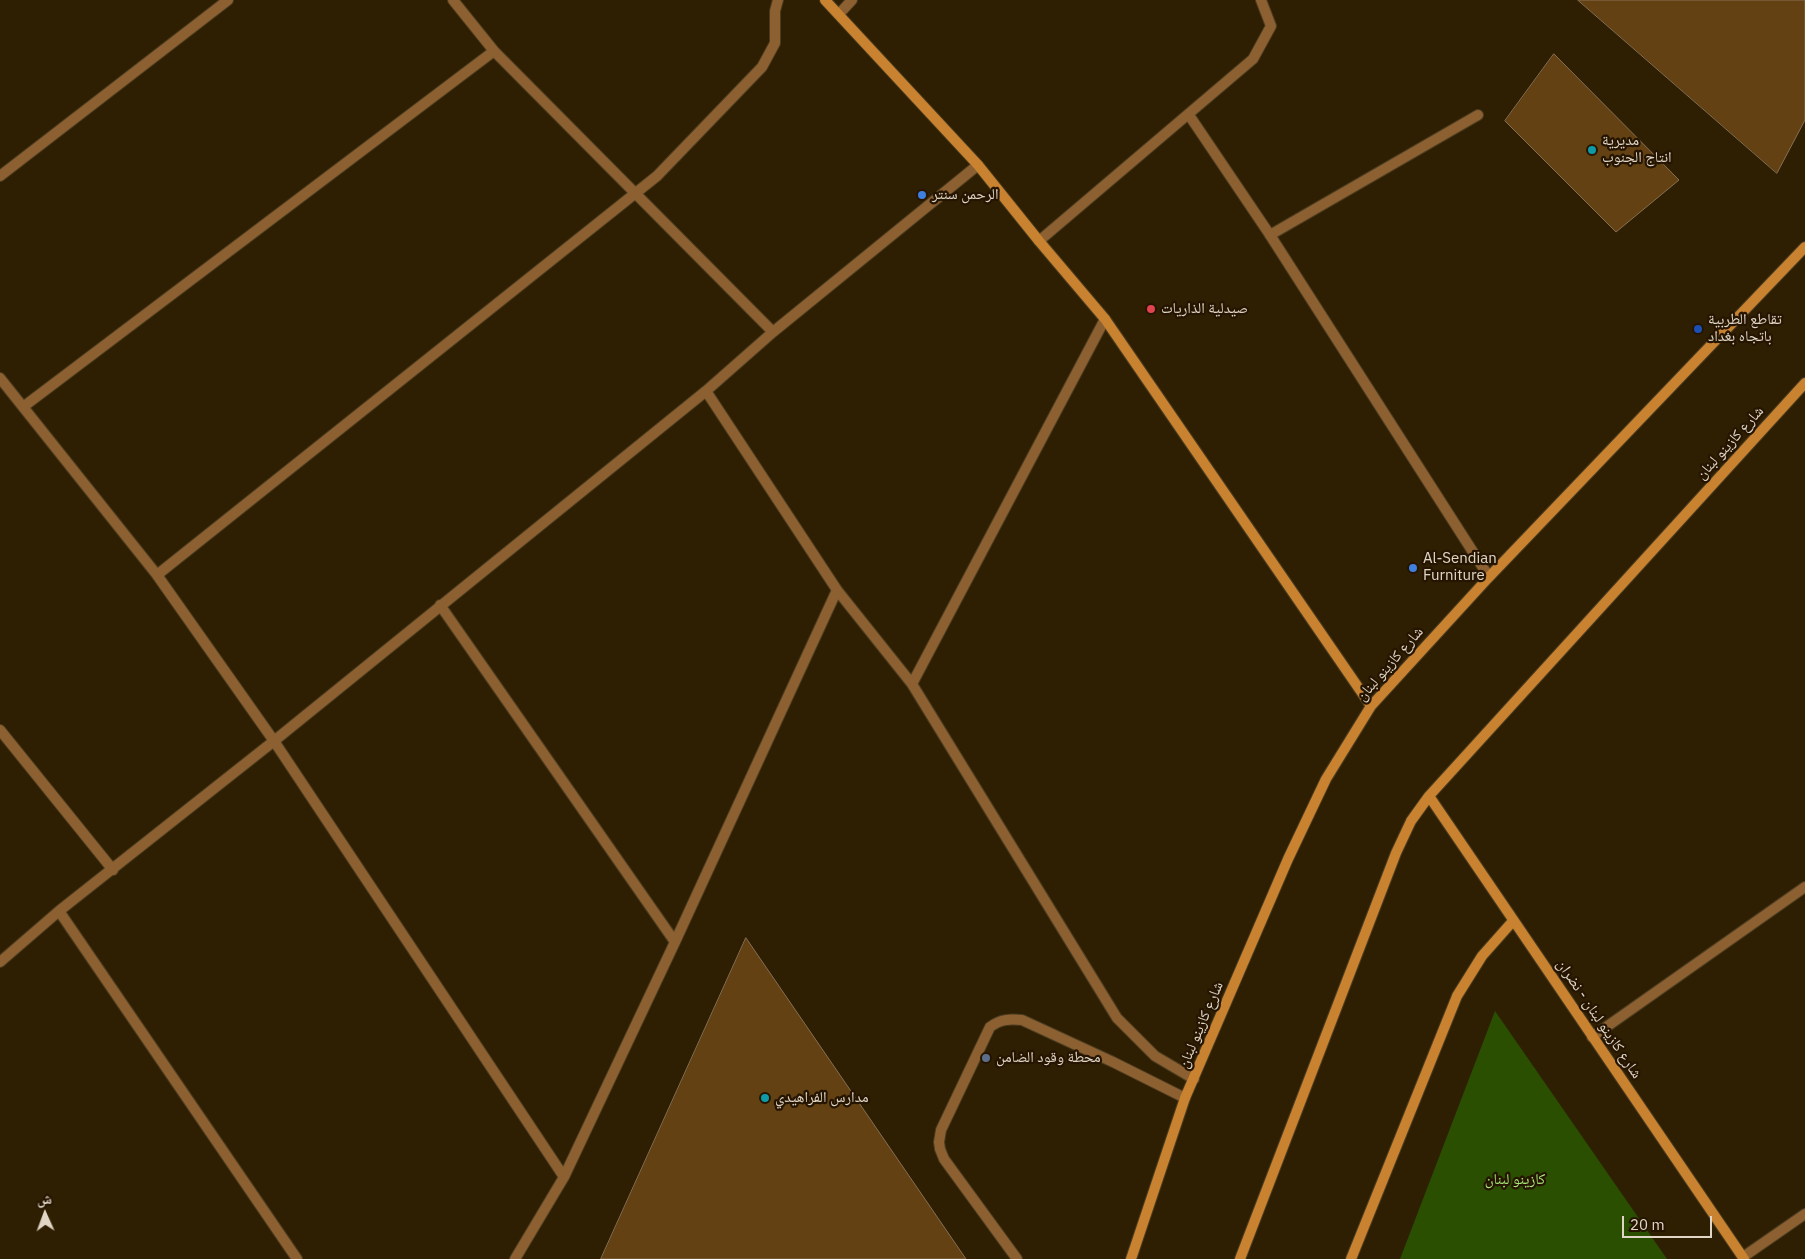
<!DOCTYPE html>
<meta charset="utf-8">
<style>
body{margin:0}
#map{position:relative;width:1805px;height:1259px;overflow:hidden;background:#2f1f02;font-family:"IBM Plex Sans","Noto Naskh Arabic",sans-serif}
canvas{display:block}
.north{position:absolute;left:20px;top:1189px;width:50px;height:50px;-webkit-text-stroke:4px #251500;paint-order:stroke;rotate:358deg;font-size:14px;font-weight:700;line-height:20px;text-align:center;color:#e1d6c6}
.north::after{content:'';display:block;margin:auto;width:18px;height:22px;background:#e1d6c6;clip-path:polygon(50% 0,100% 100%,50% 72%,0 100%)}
.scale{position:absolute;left:1622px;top:1216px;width:90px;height:22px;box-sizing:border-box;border:2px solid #e1d6c6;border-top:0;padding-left:6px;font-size:15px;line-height:18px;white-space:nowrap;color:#e1d6c6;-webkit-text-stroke:4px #251500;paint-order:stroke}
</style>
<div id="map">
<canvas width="1805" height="1259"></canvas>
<div class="north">ش</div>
<div class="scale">20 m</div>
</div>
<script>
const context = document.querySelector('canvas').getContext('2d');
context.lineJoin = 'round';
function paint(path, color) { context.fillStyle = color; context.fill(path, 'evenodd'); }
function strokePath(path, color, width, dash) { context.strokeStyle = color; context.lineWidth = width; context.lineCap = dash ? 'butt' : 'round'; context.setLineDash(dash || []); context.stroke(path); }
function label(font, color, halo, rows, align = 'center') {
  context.font = font + ' "IBM Plex Sans","Noto Naskh Arabic",sans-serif'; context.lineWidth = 4.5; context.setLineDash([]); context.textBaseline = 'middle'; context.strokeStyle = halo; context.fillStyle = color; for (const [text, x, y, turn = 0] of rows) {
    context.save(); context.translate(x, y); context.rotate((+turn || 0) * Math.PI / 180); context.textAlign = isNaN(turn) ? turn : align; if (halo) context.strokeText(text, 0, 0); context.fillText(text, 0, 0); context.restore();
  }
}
paint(new Path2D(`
 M1495 1011 1667 1259H1400Z`), '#2a4f01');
const building = new Path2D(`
 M1578 0H1805V120L1777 173Z
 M1554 54 1679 180 1616 232 1505 121Z
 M746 938 966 1259H601Z`);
paint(building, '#634112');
strokePath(building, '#876f54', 1);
const lane = new Path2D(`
 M1270 235 1478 115
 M1017 1259 944 1159 940 1149 939 1142 941 1130 990 1027C1001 1019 1009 1019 1022 1020L1113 1062 1185 1098`);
const street = new Path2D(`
 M453 0 494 51 773 332
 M839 14 852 0
 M1189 115 1270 235 1489 577
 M0 176 228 0
 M1039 241 1253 59 1271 26 1261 0
 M0 378 157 575 274 741 564 1177
 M706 391 837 590 912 684 1117 1018 1155 1056 1194 1079
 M23 407 494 51
 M157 575 657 176 762 67 775 43V11L778 0
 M440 605 675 942
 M912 684 1105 319
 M0 730 113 870
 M59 911 297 1259
 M0 962 59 911 274 741 706 391 773 332 978 165
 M1592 1037 1805 887
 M1743 1257 1805 1214
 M515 1259 564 1177 675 942 837 590`);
const secondary = new Path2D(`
 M825 0 978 165 1039 241 1105 319 1371 706
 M1429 796 1744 1259
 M1131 1259 1185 1098 1288 859 1326 779 1371 706 1489 577 1805 247
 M1240 1259 1396 853 1411 821 1429 796 1805 383
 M1351 1259 1457 996 1482 956 1513 921`);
strokePath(lane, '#4b3c21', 12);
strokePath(street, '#4b3c21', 12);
strokePath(secondary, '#4b3c21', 12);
strokePath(lane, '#8c6031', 10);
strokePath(street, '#8c6031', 10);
strokePath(secondary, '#c88230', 10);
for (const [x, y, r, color] of [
 [1592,150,5,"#0f9aa8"],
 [922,195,5,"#3f7fe0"],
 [1151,309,5,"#e0444e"],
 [1698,329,5,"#1a4fb4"],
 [1413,568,5,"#3f7fe0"],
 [986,1058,5,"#5c6f8a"],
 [765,1098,5,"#0f9aa8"]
]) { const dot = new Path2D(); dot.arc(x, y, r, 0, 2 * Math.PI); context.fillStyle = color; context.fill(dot); strokePath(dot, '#251500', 2); }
label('15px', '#e1d6c6', '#251500', [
 ["مديرية",1602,141],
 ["انتاج الجنوب",1602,158],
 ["الرحمن سنتر",932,195],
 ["صيدلية الذاريات",1161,309],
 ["تقاطع الطربية",1708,320],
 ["باتجاه بغداد",1708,337],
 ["Al-Sendian",1423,559],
 ["Furniture",1423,576],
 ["محطة وقود الضامن",996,1058],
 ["مدارس الفراهيدي",775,1098]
], 'left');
label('15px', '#e1d6c6', '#251500', [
 ["شارع كازينو لبنان",1730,443,-48],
 ["شارع كازينو لبنان",1390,664,-49],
 ["شارع كازينو لبنان - نضران",1599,1019,56],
 ["شارع كازينو لبنان",1201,1025,-67]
]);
label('15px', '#a8e979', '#251500', [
 ["كازينو لبنان",1515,1180]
]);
</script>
